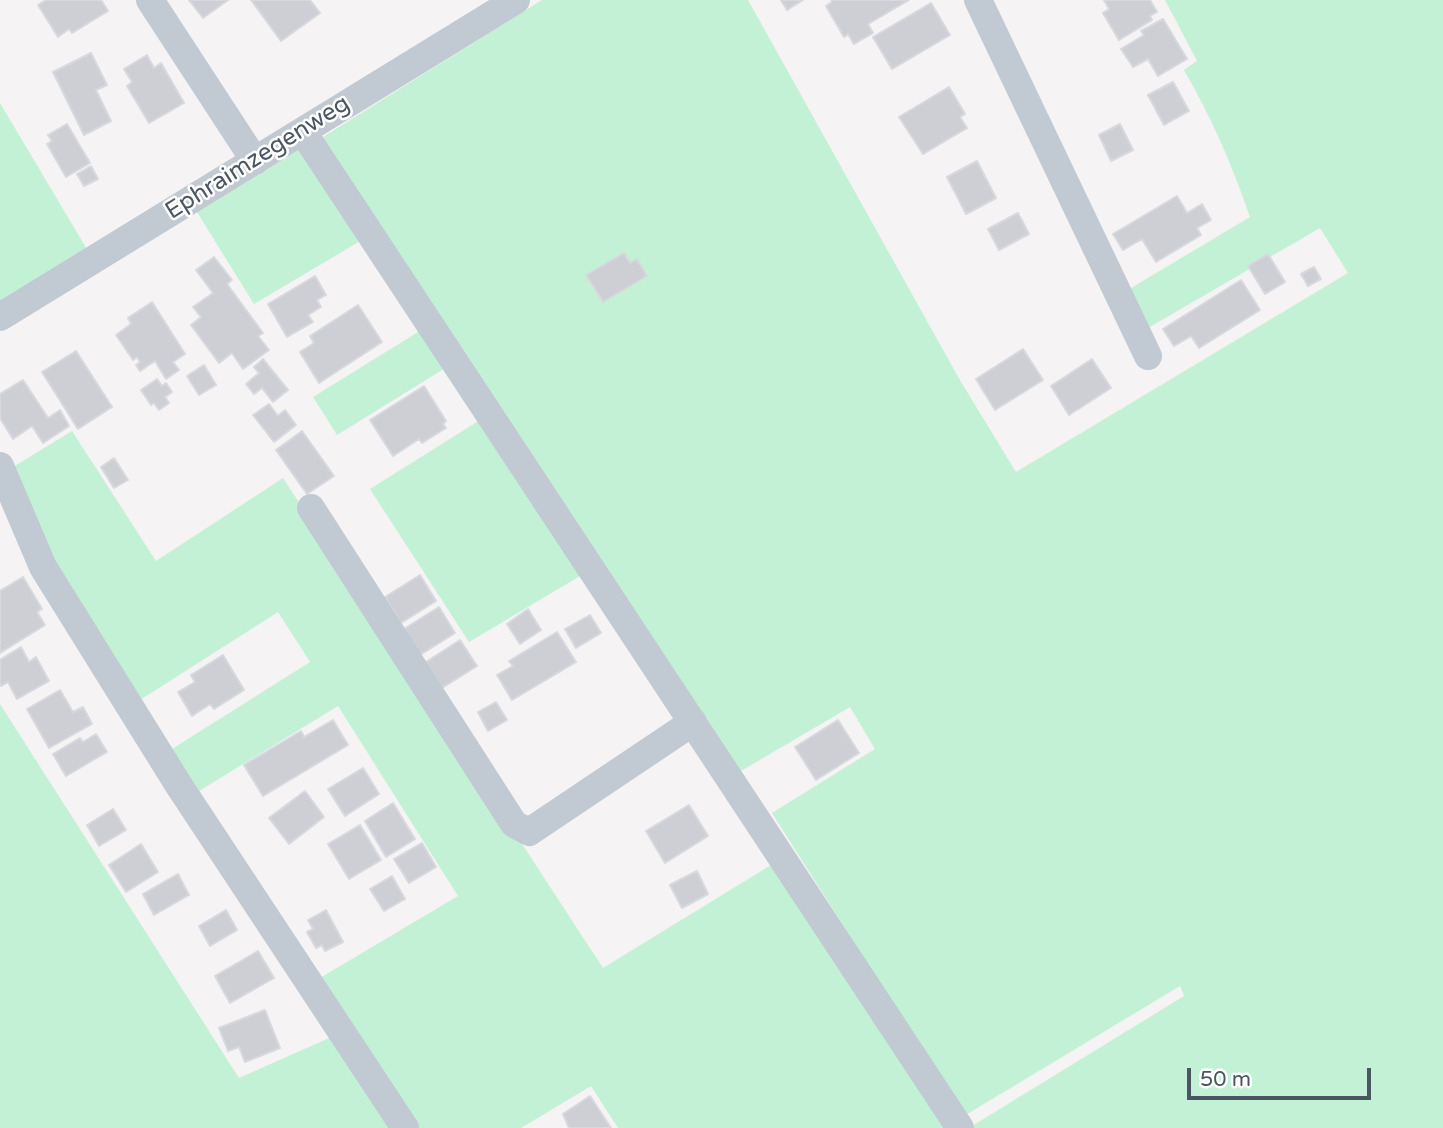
<!DOCTYPE html>
<style>
body{margin:0}
#map{position:relative;width:1443px;height:1128px;overflow:hidden;background:#f5f3f3;font-family:"Varela Round",sans-serif}
canvas{display:block}
.scale{position:absolute;left:1187px;top:1068px;width:184px;height:32px;box-sizing:border-box;border:4px solid #4a5661;border-top:0;padding-left:9px;font-size:21px;line-height:24px;white-space:nowrap;color:#4a5661;-webkit-text-stroke:5px #fff;paint-order:stroke}
</style>
<div id="map">
<canvas width="1443" height="1128"></canvas>
<div class="scale">50 m</div>
</div>
<script>
const context = document.querySelector('canvas').getContext('2d');
context.lineJoin = 'round';
function paint(path, color) { context.fillStyle = color; context.fill(path, 'evenodd'); }
function strokePath(path, color, width, dash) { context.strokeStyle = color; context.lineWidth = width; context.lineCap = dash ? 'butt' : 'round'; context.setLineDash(dash || []); context.stroke(path); }
function label(font, color, halo, rows, align = 'center') {
  context.font = font + ' "Varela Round",sans-serif'; context.lineWidth = 5; context.setLineDash([]); context.textBaseline = 'middle'; context.strokeStyle = halo; context.fillStyle = color; for (const [text, x, y, turn = 0] of rows) {
    context.save(); context.translate(x, y); context.rotate((+turn || 0) * Math.PI / 180); context.textAlign = isNaN(turn) ? turn : align; if (halo) context.strokeText(text, 0, 0); context.fillText(text, 0, 0); context.restore();
  }
}
paint(new Path2D(`
 M542 0H748L961 382 1016 472 1348 273 1320 228 1143 331 1126 291 1250 217C1232 165 1212 118 1184 70L1197 61 1165 0H1443V1128H974L972 1126 1184 996 1180 986 964 1116 772 813 875 749 850 707 741 771 323 137Z
 M0 103 88 251 0 305Z
 M306 146 362 240 254 304 197 212Z
 M423 329 447 367 337 435 313 397Z
 M480 420 580 576 469 642 370 489Z
 M72 431 156 561 283 478 603 968 776 862 950 1128H618L591 1086 521 1128H419L320 978 458 896 338 706 199 791 172 749 310 662 278 612 140 700 52 562 13 467Z
 M0 704 239 1078 336 1035 396 1128H0Z`), '#c3f1d5');
const building = new Path2D(`
 M46 0H101L108 11 72 33 69 29 58 37 38 5Z
 M189 0H228L203 18Z
 M251 0H310L320 13 281 41Z
 M781 0H803L787 10Z
 M831 0H909L868 24 873 33 854 44 848 34 844 37 826 6 832 2Z
 M1104 0H1150L1157 12 1150 16 1152 20 1119 40 1103 13 1109 9Z
 M931 3 950 35 892 69 873 37Z
 M1163 19 1187 59 1158 76 1148 59 1133 67 1121 49 1144 35 1141 31Z
 M91 53 107 85 96 90 111 121 84 135 53 72Z
 M147 55 154 68 161 63 184 103 149 123 127 86 132 82 124 69Z
 M1173 82 1189 111 1164 125 1148 95Z
 M949 87 965 114 960 117 967 128 923 154 899 117Z
 M67 124 90 163 66 177 47 144 52 141 48 135Z
 M1120 124 1133 150 1111 161 1099 135Z
 M977 161 996 198 966 214 947 177Z
 M91 166 98 179 84 186 77 174Z
 M1177 196 1187 213 1202 204 1211 220 1197 228 1201 235 1156 262 1142 239 1123 250 1113 234Z
 M1018 213 1029 234 999 250 988 229Z
 M624 253 630 263 637 259 647 276 603 302 586 275Z
 M1268 254 1285 282 1265 294 1248 266Z
 M214 257 232 280 227 284 263 333 258 336 269 350 243 369 232 353 219 363 191 325 201 317 193 307 213 293 196 270Z
 M1314 267 1321 279 1308 286 1301 274Z
 M315 276 326 295 317 300 321 307 308 315 313 322 287 337 268 304Z
 M1241 280 1260 310 1199 348 1191 336 1174 346 1163 329Z
 M152 302 185 354 173 362 179 370 166 379 155 361 140 371 136 365 140 362 137 357 133 360 116 335 131 324 128 318Z
 M358 305 382 342 319 383 300 352 314 343 310 336Z
 M1023 349 1043 380 995 410 976 379Z
 M76 351 112 407 78 429 42 372Z
 M263 359 288 390 273 402 262 388 254 394 246 384 259 373 254 367Z
 M1092 359 1111 388 1069 415 1051 386Z
 M204 365 216 385 199 395 187 376Z
 M157 379 162 386 166 383 172 392 165 397 169 403 159 410 154 403 151 405 141 390Z
 M23 380 48 418 60 410 69 426 43 443 32 426 13 439 0 418V394Z
 M424 386 446 421 443 424 446 428 422 443 419 439 393 456 370 420Z
 M269 404 278 416 285 410 296 425 274 442 253 415Z
 M302 431 334 476 307 494 276 450Z
 M114 458 128 480 114 488 101 467Z
 M420 575 436 601 401 623 385 597Z
 M23 577 42 609 37 612 45 625 0 653V591Z
 M439 607 455 633 420 655 404 629Z
 M528 609 541 630 520 644 507 624Z
 M590 615 601 633 576 648 565 629Z
 M557 632 576 662 512 700 497 675 513 666 509 661Z
 M460 640 477 666 442 688 426 662Z
 M21 647 29 662 36 657 49 681 17 699 8 682 1 686 0 684V660Z
 M223 655 244 690 214 709 210 704 192 716 178 692 195 682 191 675Z
 M60 690 73 712 83 707 92 724 49 748 27 709Z
 M496 702 507 720 488 731 478 712Z
 M333 720 348 745 263 796 244 765 301 731 304 737Z
 M838 720 859 753 816 780 795 747Z
 M96 734 107 752 66 776 53 754 80 738 83 742Z
 M363 768 379 794 345 816 328 789Z
 M305 791 324 817 289 844 269 818Z
 M393 803 415 839 386 857 365 821Z
 M689 805 708 836 665 863 646 831Z
 M113 809 126 830 99 846 87 825Z
 M360 825 381 860 349 879 328 844Z
 M422 843 436 867 409 883 394 859Z
 M141 844 158 872 126 892 109 865Z
 M697 871 708 894 682 908 670 885Z
 M178 874 189 895 154 915 143 894Z
 M392 876 405 899 384 911 370 889Z
 M226 910 237 930 210 946 199 926Z
 M326 910 343 942 325 951 322 945 316 948 307 932 313 929 308 920Z
 M258 951 274 978 230 1003 215 976Z
 M265 1010 280 1048 245 1062 239 1047 228 1051 219 1028Z
 M590 1096 611 1128H569L563 1114Z`);
paint(building, '#cdcfd5');
strokePath(building, '#d7d9de', 2);
strokePath(new Path2D(`
 M150 0 255 161
 M978 0 1148 356
 M303 132 960 1128
 M0 317 516 0
 M0 466 43 567 178 784 405 1128
 M311 508 514 824 529 832 693 722`), '#c1cad2', 28);
label('24px', '#4a5661', '#fff', [
 ["Ephraimzegenweg",258,158,-32]
]);
</script>
